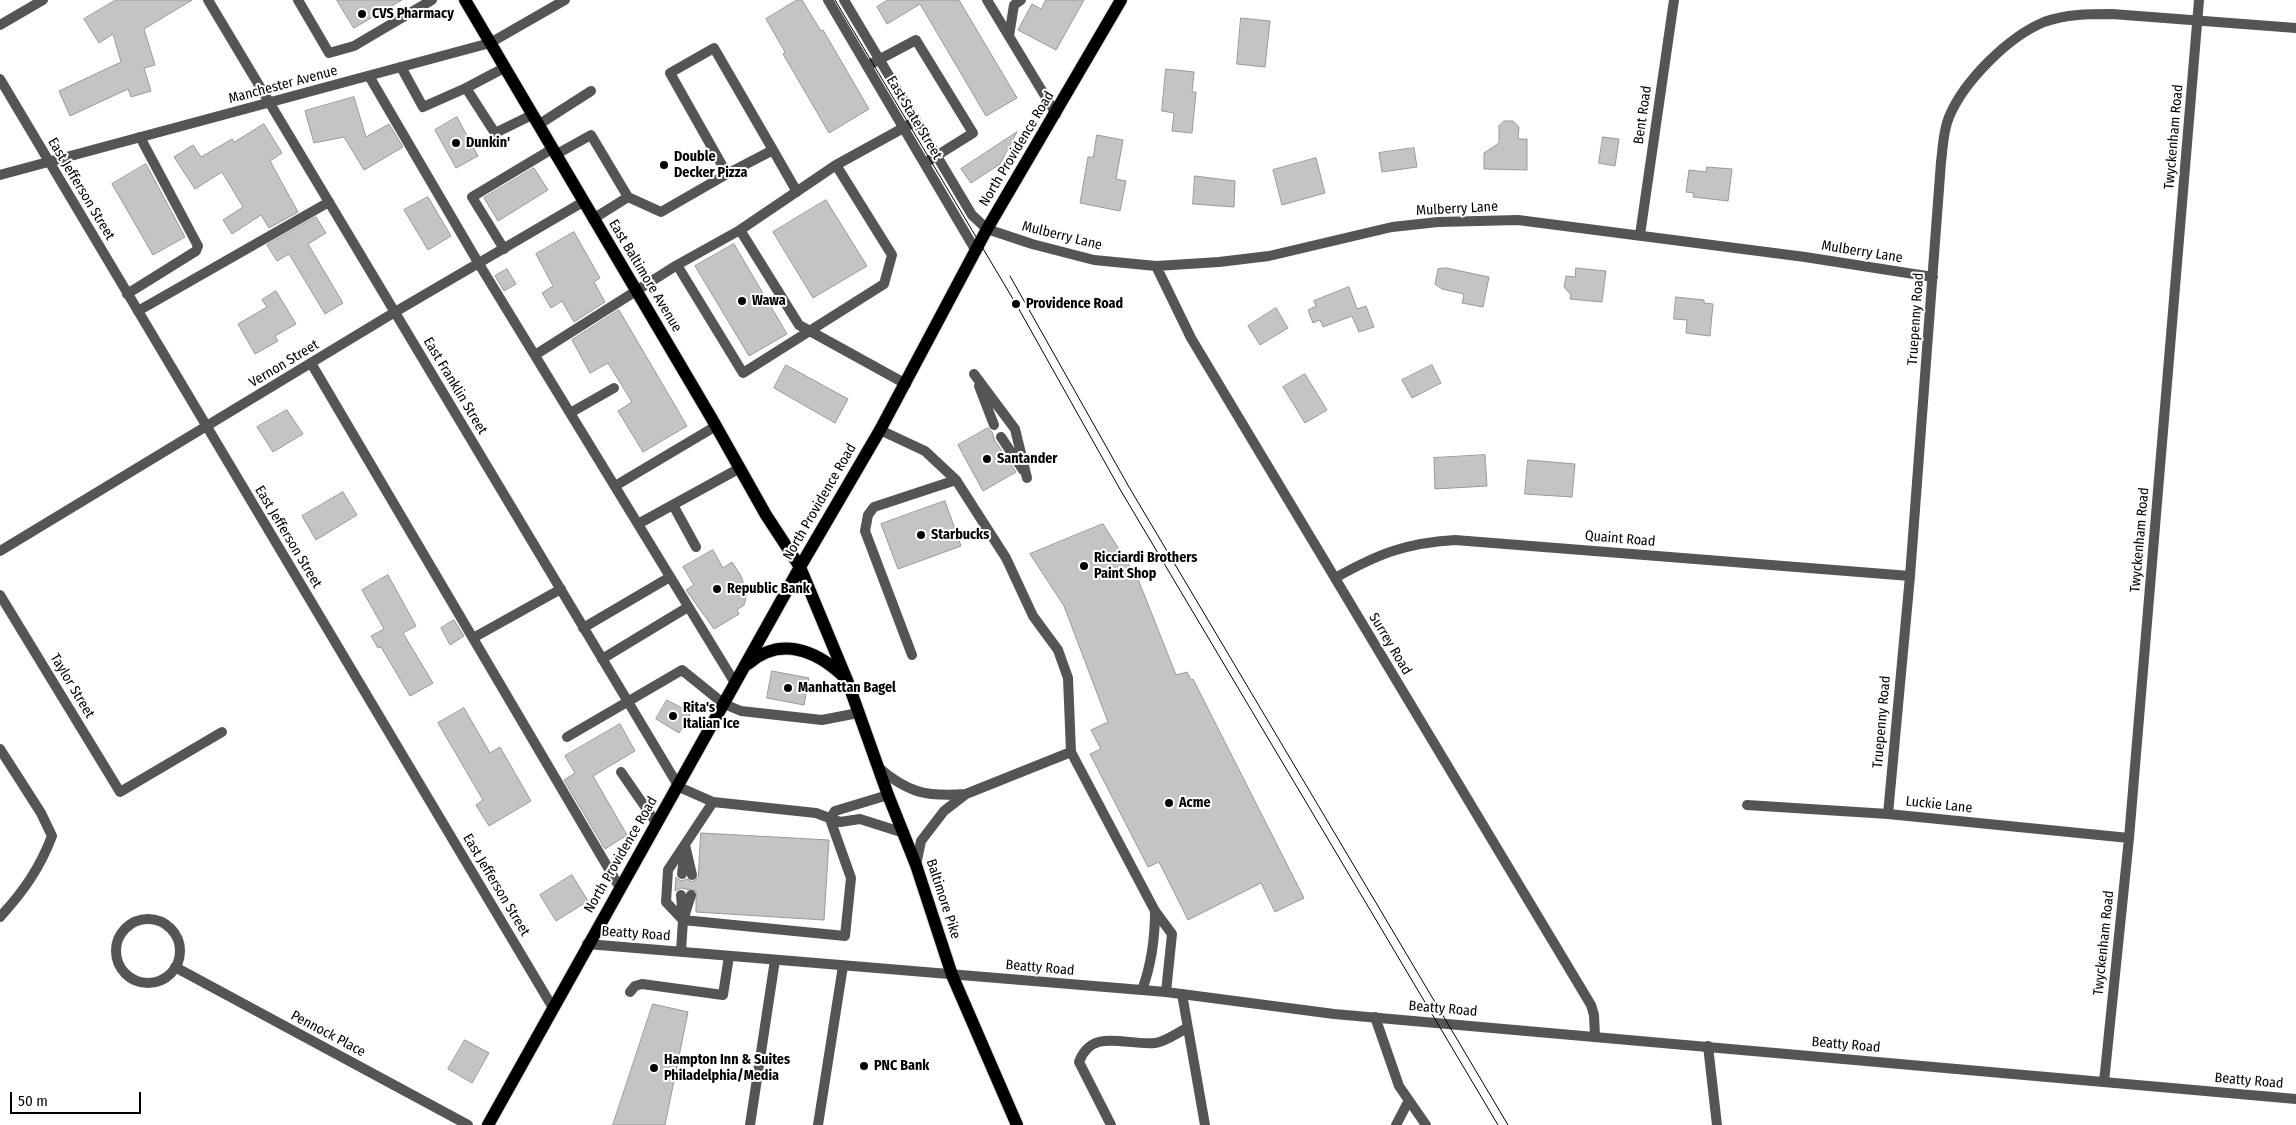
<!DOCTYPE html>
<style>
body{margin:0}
#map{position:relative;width:2296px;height:1125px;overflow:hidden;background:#fff;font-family:"Fira Sans Condensed",sans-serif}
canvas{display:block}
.scale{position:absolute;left:10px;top:1092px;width:131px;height:22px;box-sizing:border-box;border:2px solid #000;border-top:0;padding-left:6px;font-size:15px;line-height:18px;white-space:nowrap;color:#000;-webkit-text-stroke:4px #fff;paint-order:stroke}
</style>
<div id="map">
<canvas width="2296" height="1125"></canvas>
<div class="scale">50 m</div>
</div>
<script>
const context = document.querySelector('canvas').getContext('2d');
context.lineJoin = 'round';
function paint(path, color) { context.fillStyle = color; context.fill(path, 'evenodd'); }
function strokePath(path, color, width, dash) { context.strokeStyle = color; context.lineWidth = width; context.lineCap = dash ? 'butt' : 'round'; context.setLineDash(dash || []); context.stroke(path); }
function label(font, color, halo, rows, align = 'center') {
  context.font = font + ' "Fira Sans Condensed",sans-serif'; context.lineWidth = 4; context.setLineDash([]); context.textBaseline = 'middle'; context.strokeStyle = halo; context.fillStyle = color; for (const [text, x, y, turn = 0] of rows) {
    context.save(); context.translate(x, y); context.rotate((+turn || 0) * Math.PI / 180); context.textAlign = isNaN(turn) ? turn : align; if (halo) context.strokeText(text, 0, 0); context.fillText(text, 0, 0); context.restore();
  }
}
const building = new Path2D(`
 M116 0H192L144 29 155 65 144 68 151 91 131 97 128 89 70 116 59 91 121 62 113 34 99 43 84 19Z
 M337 0H402L354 28Z
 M797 0H802L821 31 823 30 869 109 829 133 783 54 785 52 766 19Z
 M888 0H959L1017 98 986 116 920 4 887 24 877 7Z
 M1046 0H1084L1056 50 1018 30 1032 4 1041 9Z
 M1241 18 1270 21 1265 67 1237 64Z
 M1166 69 1194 72 1192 92H1196L1192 133 1172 131 1174 113 1162 111Z
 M354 97 366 137 389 124 403 147 364 170 344 137 314 143 305 111Z
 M457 117 478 156 456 168 435 130Z
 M1504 121H1513L1519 127 1518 139H1527V170L1484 169V153L1499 143V126Z
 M264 124 282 153 270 161 298 212 269 228 261 215 232 234 223 220 243 207 222 172 195 189 174 157 193 145 201 157 232 139 234 142Z
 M1017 132 1000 164 971 183 961 169Z
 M1097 135 1123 140 1116 179 1126 181 1120 211 1080 203 1088 157H1093Z
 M1603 137 1619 139 1615 166 1599 163Z
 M1414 148 1417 167 1382 172 1379 153Z
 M1316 158 1325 193 1282 205 1273 170Z
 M146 164 185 237 153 255 112 184Z
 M1707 167 1732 169 1728 201 1693 197 1694 193 1686 192 1689 170 1706 172Z
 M534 168 548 190 498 221 484 198Z
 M1195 176 1235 181 1234 207 1193 204Z
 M428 197 451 236 428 250 404 210Z
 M826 200 867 266 813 298 773 232Z
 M316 217 326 233 308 244 343 303 325 314 289 254 277 261 267 245Z
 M574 232 600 278 594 282 605 302 574 322 562 301 551 308 542 293 553 286 536 254Z
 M734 244 787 334 749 356 695 266Z
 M1446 268 1489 277 1483 307 1462 303 1464 294 1442 289 1435 284 1438 269Z
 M1576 268 1606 271 1602 302 1570 299 1571 295 1564 287 1566 276 1575 277Z
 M507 269 516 284 504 291 495 276Z
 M1349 287 1357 309 1366 306 1374 327 1359 332 1352 316 1323 327 1320 320 1313 323 1308 310 1316 306 1314 301Z
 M276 291 296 324 275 336 278 341 255 354 238 324 267 307 262 300Z
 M1676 297 1704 300V303L1713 304 1710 336 1686 333 1687 320 1674 319Z
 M1276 308 1288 328 1260 345 1248 326Z
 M619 310 687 426 643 452 618 411 632 402 608 363 590 373 572 340Z
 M786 365 848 399 835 423 774 388Z
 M1432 365 1441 383 1412 398 1402 380Z
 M1305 374 1327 410 1305 423 1283 387Z
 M287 410 303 434 273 452 257 427Z
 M988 428 992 432 995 441 1016 472 983 491 958 445Z
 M1485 455 1487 486 1435 489 1434 458Z
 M1528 460 1575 464 1572 497 1525 494Z
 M343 492 357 515 316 540 302 516Z
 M945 501 961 546 898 569 881 524Z
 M1103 524 1138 579 1176 675 1187 672 1191 680 1193 679 1304 898 1275 912 1261 883 1188 920 1159 862 1148 867 1090 754 1101 749 1091 730 1108 722 1064 606 1030 554Z
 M713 550 723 568 732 562 741 576 747 594 744 605 737 610 739 614 714 629 686 590 694 585 683 567Z
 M388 575 416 626 403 633 433 683 410 696 381 647 378 648 371 636 384 629 362 590Z
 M454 620 464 636 450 645 441 628Z
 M772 671 809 678 804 705 767 698Z
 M667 700 691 713 679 733 656 719Z
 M464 708 490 753 500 747 531 801 489 826 476 805 483 800 438 723Z
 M620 724 635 751 593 776 627 835 605 849 564 780 575 773 565 756Z
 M701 833 829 840 824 920 696 912V891L681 888 675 891 676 877 681 881 687 879 693 882 698 877Z
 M572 875 588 901 556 921 540 895Z
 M653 1004 688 1012 665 1125H613Z
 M465 1040 489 1053 472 1083 448 1069Z`);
paint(building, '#c4c4c4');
strokePath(building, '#999', 1);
const primary = new Path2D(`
 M465 0 712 419 766 515 800 567 847 680 888 795 916 865 952 975 1017 1125
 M748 664C780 636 816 650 843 676
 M488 1125 800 567 880 430 987 229 1121 0`);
strokePath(primary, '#dbdbdb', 14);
strokePath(new Path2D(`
 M298 0 329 53 354 46 432 0
 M1009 36 1014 5 1021 0
 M867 66 916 40 973 133 925 163
 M401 67 423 107 466 88 495 133 532 115
 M369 76 479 264 735 683
 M466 88 504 68
 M538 125 591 91
 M773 150 797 192
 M555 155 591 135 628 197
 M593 219 628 197 661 212 727 174 670 73 714 48 773 150 727 174
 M504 249 472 197 552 149
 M677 265 743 373 884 284 892 255 836 165
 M127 294 196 251 198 246 140 137
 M138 311 329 202
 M535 355 677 265 740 230
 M311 363 620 888
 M974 374 1015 429 1027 478
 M906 384 799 325 740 230 836 165 916 121
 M979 386 994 425
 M570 413 614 388
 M880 430 925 451 956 480 1006 558 1033 616 1058 650 1068 678 1071 752 1155 911 1172 934 1166 992
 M1001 437 1023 470
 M615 486 716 426
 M673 505 696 547
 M638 524 740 468
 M583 628 670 577
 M473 638 561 589
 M912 655 865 531 868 515 874 507 956 480
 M602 659 688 607
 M567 737 682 670 724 704 741 711 822 720 858 713
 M0 749 41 813 52 836C40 868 23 892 0 917
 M878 767C908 793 926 797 966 794
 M621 772 657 824
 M679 787 713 802 816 813 840 822 860 819 904 833
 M713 802 668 870 666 902 683 920 845 936 851 878 830 819
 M830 819 835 811 888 795
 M685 845 692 875
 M916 865 921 841 944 811 966 794 1071 752
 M682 874 684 856
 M685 914 691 895
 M681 951 683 920 681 895
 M1142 990C1152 963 1155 939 1155 911
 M630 992 635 986 642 984 723 995 729 956
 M1182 994 1205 1125
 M750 1125 775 960
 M818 1125 843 966
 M1111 1125 1079 1062C1092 1027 1126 1046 1155 1043 1165 1042 1177 1033 1187 1028
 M1396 1125 1408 1102`), '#555', 10);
strokePath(new Path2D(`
 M208 0 679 787
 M828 0 976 251
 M844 0 972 215 987 229 1032 244 1094 260 1156 266 1219 262 1269 256 1392 227 1438 222 1518 220 1805 257 1933 277
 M987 0 1056 114
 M0 25 43 0
 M490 43 565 0
 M0 79 553 1008
 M1640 235 1674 0
 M1156 266 1191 338 1591 1005 1594 1015 1595 1036
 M0 551 395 312 583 202
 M1335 578C1378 554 1405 543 1455 540L1910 576
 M0 595 120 792 222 732
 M1747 805 1888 814 2129 838
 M1888 814 1910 576 1941 162C1943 147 1943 131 1949 117 1964 81 2008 37 2044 22 2066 14 2089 14 2112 14L2296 28
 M116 951a32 32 0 1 1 64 0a32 32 0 1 1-64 0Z
 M175 967 468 1125
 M1375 1017 1399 1086 1426 1125
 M1708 1046 1717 1125
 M2104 1082 2129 838 2199 0`), '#555', 10);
strokePath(new Path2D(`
 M0 175 490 43
 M587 944 1166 992 1334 1014 2296 1099`), '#555', 10);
strokePath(primary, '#000', 12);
strokePath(new Path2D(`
 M835 0 1016 304 1121 491 1498 1125
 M1010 276 1129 487 1508 1125`), '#000', 1);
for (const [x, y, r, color] of [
 [362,14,5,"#000"],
 [456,143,5,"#000"],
 [664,165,5,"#000"],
 [742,301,5,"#000"],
 [1016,304,5,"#000"],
 [987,459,5,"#000"],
 [921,535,5,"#000"],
 [1084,566,5,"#000"],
 [717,589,5,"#000"],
 [788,688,5,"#000"],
 [673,716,5,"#000"],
 [1169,803,5,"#000"],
 [864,1066,5,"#000"],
 [654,1068,5,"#000"]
]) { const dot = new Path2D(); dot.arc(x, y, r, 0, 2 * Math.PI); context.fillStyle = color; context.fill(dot); strokePath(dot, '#fff', 2); }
label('bold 14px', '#000', '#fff', [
 ["CVS Pharmacy",372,14],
 ["Dunkin'",466,143],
 ["Double",674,157],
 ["Decker Pizza",674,173],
 ["Wawa",752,301],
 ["Providence Road",1026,304],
 ["Santander",997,459],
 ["Starbucks",931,535],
 ["Ricciardi Brothers",1094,558],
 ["Paint Shop",1094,574],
 ["Republic Bank",727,589],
 ["Manhattan Bagel",798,688],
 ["Rita's",683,708],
 ["Italian Ice",683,724],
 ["Acme",1179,803],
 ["Hampton Inn & Suites",664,1060],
 ["Philadelphia/Media",664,1076],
 ["PNC Bank",874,1066]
], 'left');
label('14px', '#000', '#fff', [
 ["Manchester Avenue",283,85,-15],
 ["Bent Road",1643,115,-82],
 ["East State Street",914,118,59],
 ["Twyckenham Road",2174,137,-85],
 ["North Providence Road",1017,149,-59],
 ["East Jefferson Street",81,189,59],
 ["Mulberry Lane",1457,209,-3],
 ["Mulberry Lane",1062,236,14],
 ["Mulberry Lane",1862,252,9],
 ["East Baltimore Avenue",645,276,59],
 ["Truepenny Road",1916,319,-86],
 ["Vernon Street",284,364,-31],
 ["East Franklin Street",455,386,59],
 ["North Providence Road",820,502,-60],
 ["East Jefferson Street",288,537,59],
 ["Quaint Road",1620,539,5],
 ["Twyckenham Road",2140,540,-85],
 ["Surrey Road",1390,644,59],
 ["Taylor Street",72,686,59],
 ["Truepenny Road",1882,722,-85],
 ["Luckie Lane",1939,805,6],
 ["North Providence Road",621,855,-60],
 ["East Jefferson Street",496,885,59],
 ["Baltimore Pike",943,899,72],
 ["Beatty Road",636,934,4],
 ["Twyckenham Road",2104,943,-84],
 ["Beatty Road",1040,968,5],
 ["Beatty Road",1443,1009,5],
 ["Pennock Place",328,1034,28],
 ["Beatty Road",1846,1045,5],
 ["Beatty Road",2249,1081,5]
]);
</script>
